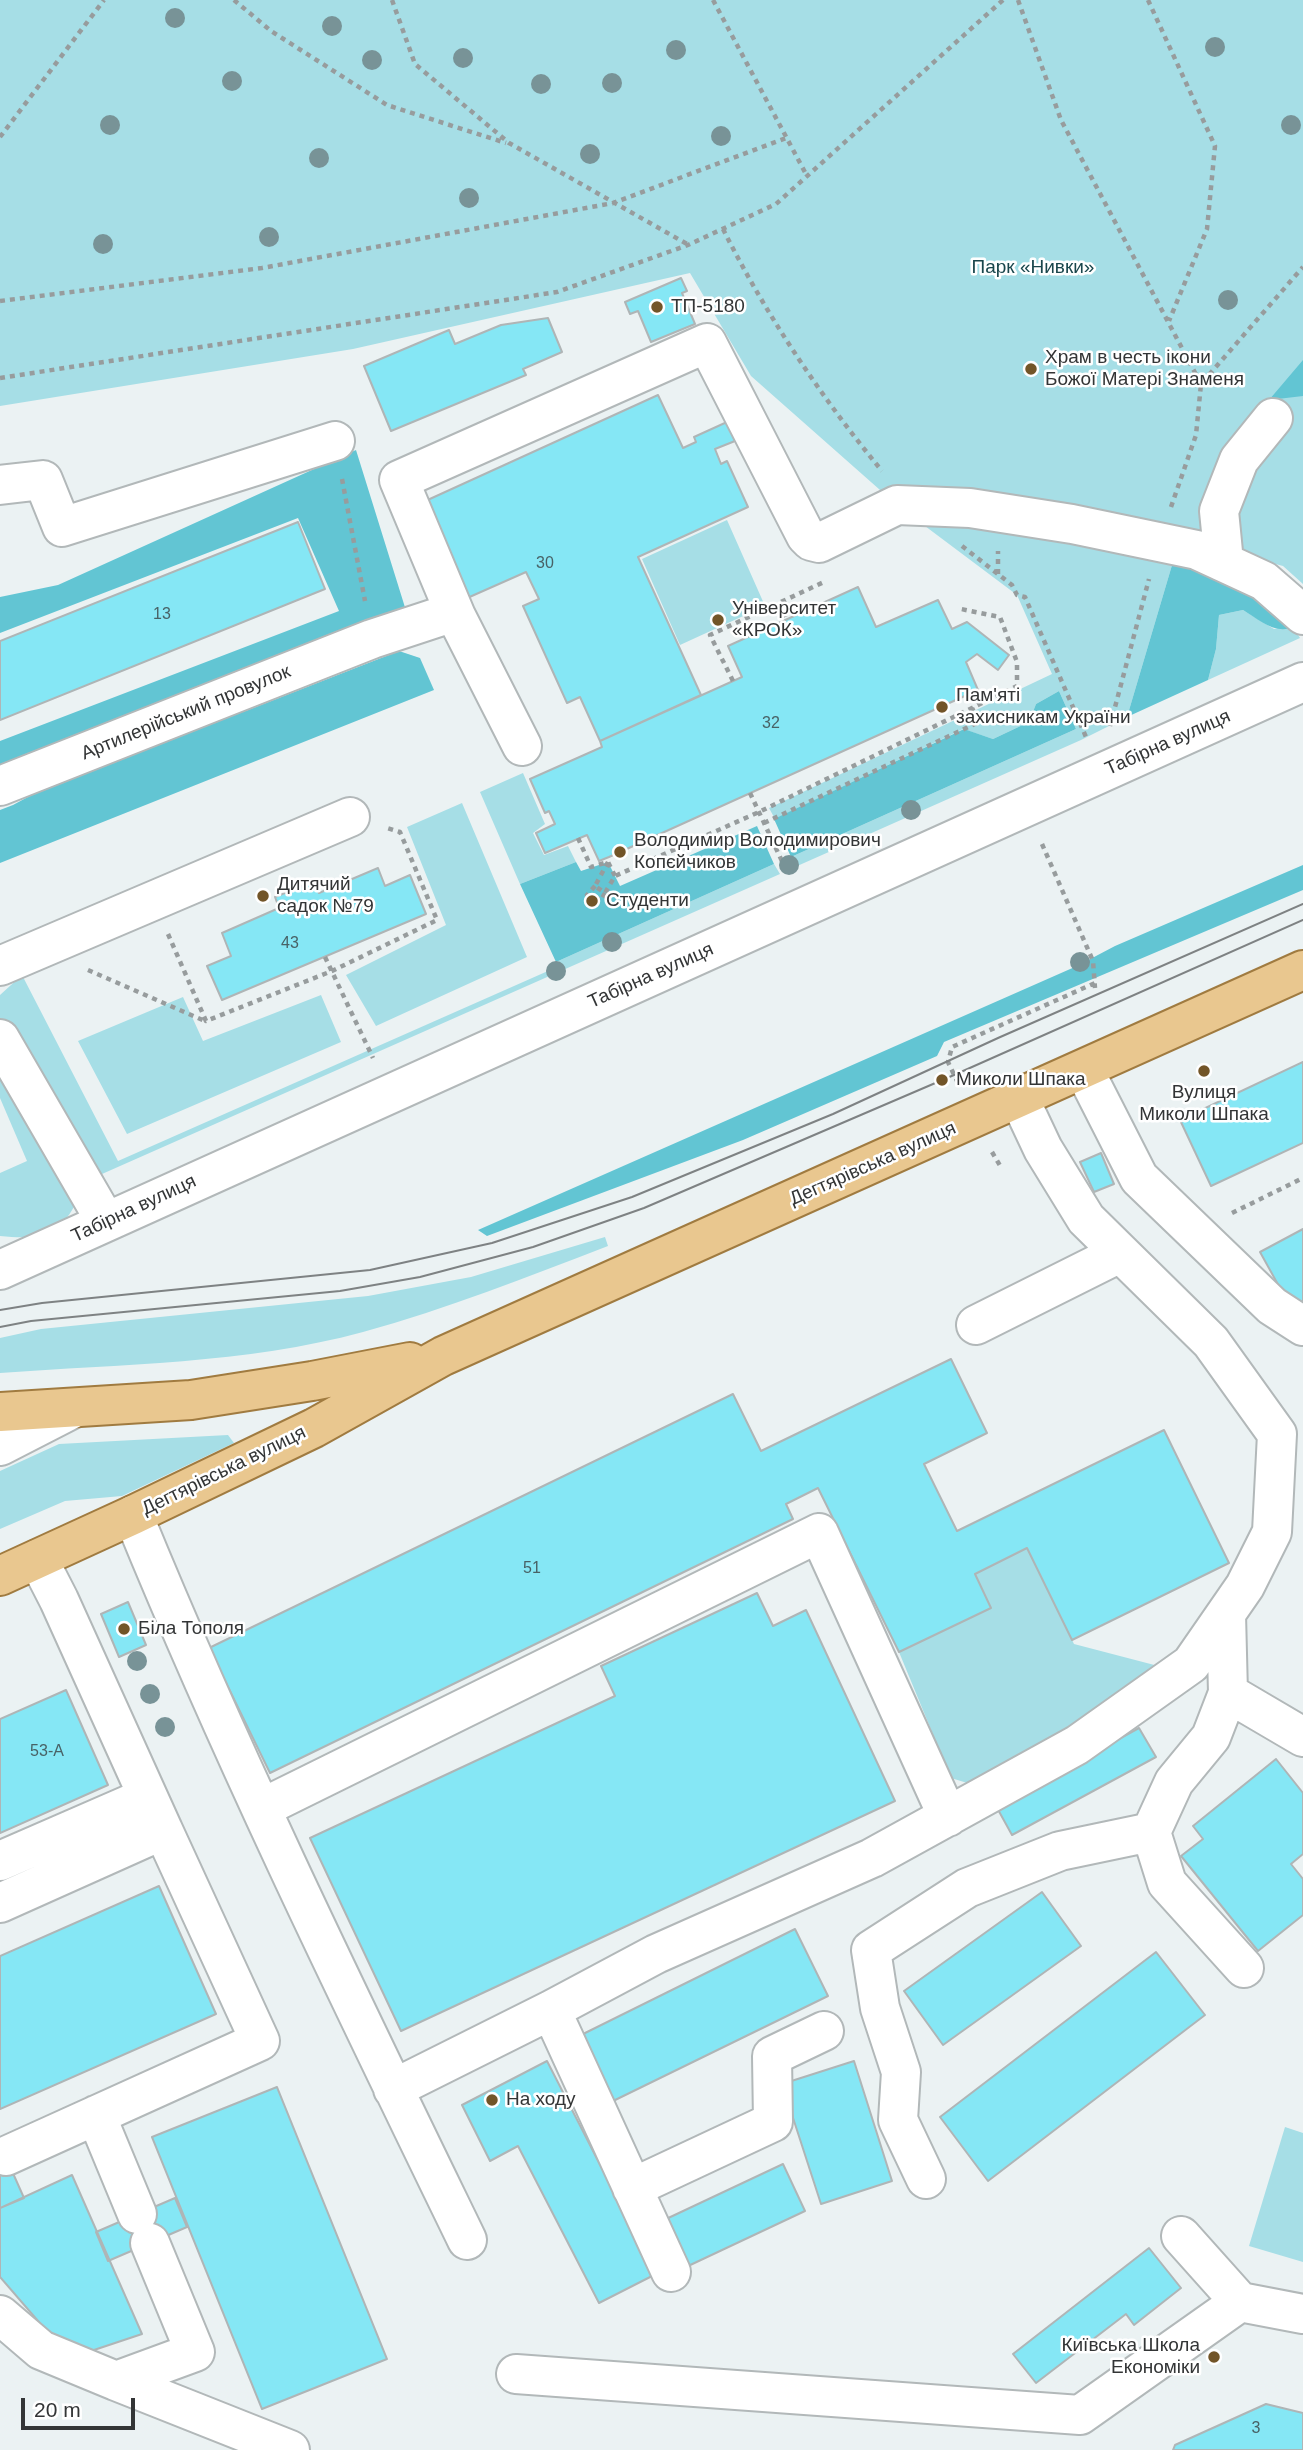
<!DOCTYPE html>
<meta charset="utf-8">
<style>
body{margin:0}
#map{position:relative;width:1303px;height:2450px;overflow:hidden;background:#ebf2f3;font-family:Helvetica,sans-serif}
canvas{display:block}
.scale{position:absolute;left:21px;top:2398px;width:114px;height:32px;box-sizing:border-box;border:4px solid #333536;border-top:0;padding-left:9px;font-size:21px;line-height:24px;white-space:nowrap;color:#333536;-webkit-text-stroke:5px #fff;paint-order:stroke}
</style>
<div id="map">
<canvas width="1303" height="2450"></canvas>
<div class="scale">20 m</div>
</div>
<script>
const context = document.querySelector('canvas').getContext('2d');
context.lineJoin = 'round';
function paint(path, color) { context.fillStyle = color; context.fill(path, 'evenodd'); }
function strokePath(path, color, width, dash) { context.strokeStyle = color; context.lineWidth = width; context.lineCap = dash ? 'butt' : 'round'; context.setLineDash(dash || []); context.stroke(path); }
function label(font, color, halo, rows, align = 'center') {
  context.font = font + ' Helvetica,sans-serif'; context.lineWidth = 5; context.setLineDash([]); context.textBaseline = 'middle'; context.strokeStyle = halo; context.fillStyle = color; for (const [text, x, y, turn = 0] of rows) {
    context.save(); context.translate(x, y); context.rotate((+turn || 0) * Math.PI / 180); context.textAlign = isNaN(turn) ? turn : align; if (halo) context.strokeText(text, 0, 0); context.fillText(text, 0, 0); context.restore();
  }
}
paint(new Path2D(`
 M0 0H1303V584L1283 566 1175 537V555L1127 717 1081 740 795 867 791 857 1076 729 1059 691 1036 704 1029 722 993 739 963 729 775 819 769 808 1052 674 1017 595 897 505 751 376 690 273 353 349 0 406Z
 M727 520 765 606 680 645 642 559Z
 M1243 610 1274 629 1293 627 1300 638 1208 680 1216 649 1219 615Z
 M523 773 545 824 533 833 544 855 568 846 576 862 520 884 480 792Z
 M462 803 527 957 376 1026 346 975 446 925 407 827Z
 M774 864 780 874 102 1174 94 1171 0 1023V995L22 975 118 1161 557 967 556 962Z
 M321 995 341 1042 127 1134 78 1041 183 997 203 1041Z
 M0 1054 78 1199C60 1237 40 1240 0 1236V1173L27 1161 0 1098Z
 M605 1237 608 1246C527 1277 447 1309 363 1332 245 1364 121 1364 0 1373V1338L41 1329 368 1296 471 1277Z
 M228 1435 234 1443 122 1496 65 1501 0 1529V1471L59 1444Z
 M1027 1548 1074 1644 1162 1667 1151 1681 977 1786 951 1778 899 1652 991 1608 975 1574Z
 M1285 2127 1303 2133V2262L1249 2246Z`), '#a6dee6');
paint(new Path2D(`
 M1303 360V396L1269 400Z
 M356 450 408 617 0 777V741L339 611 298 518 0 633V597L58 585Z
 M1175 555 1253 594 1293 627C1275 635 1258 619 1243 610L1219 615 1216 649 1208 680 1127 717Z
 M399 651 420 658 434 690 0 863V810L13 805 89 764 248 710Z
 M1059 691 1076 729 791 857 774 819 964 729 993 739 1029 722 1036 704Z
 M757 826 774 864 556 962 520 884 576 862 581 871 608 862 620 886Z
 M1303 865V890L944 1042 937 1056 743 1140 487 1236 478 1230 1077 966 1115 946Z`), '#62c5d3');
const building = new Path2D(`
 M681 278 687 291 682 293 695 324 651 342 638 311 630 314 625 302Z
 M548 318 562 352 523 369 526 375 391 431 364 366 449 330 455 344 501 325Z
 M658 395 683 448 696 442 694 437 727 422 735 441 715 449 721 464 727 461 748 507 638 557 701 695 600 741 580 697 567 703 523 606 539 599 526 572 465 599 421 503Z
 M298 522 325 589 0 720V641Z
 M858 587 876 627 938 600 952 629 967 622 1009 655 998 670 977 654 966 662 978 690 609 857 599 861 587 835 545 853 536 833 555 824 549 811 545 813 530 779 602 747 600 741 742 677 728 646Z
 M378 868 385 886 410 875 426 914 222 1000 207 966 231 956 222 933 279 908 275 897 314 881 319 893Z
 M1303 1062V1143L1211 1186 1180 1120Z
 M1101 1153 1114 1184 1094 1192 1080 1162Z
 M1303 1229V1302L1291 1308 1260 1252Z
 M951 1359 987 1433 924 1464 957 1531 1164 1430 1229 1563 1072 1640 1027 1548 975 1574 991 1608 899 1652 818 1488 786 1504 793 1519 270 1773 209 1648 733 1394 761 1451Z
 M757 1593 773 1626 806 1610 895 1801 401 2031 310 1838 615 1696 601 1666Z
 M128 1602 146 1645 119 1657 101 1614Z
 M66 1690 108 1785 0 1833V1719Z
 M1139 1728 1156 1757 1012 1835 996 1806Z
 M1276 1759 1303 1793V1854L1291 1864 1303 1879V1915L1258 1951 1181 1856 1203 1839 1193 1826Z
 M159 1886 216 2014 0 2109V1956Z
 M1042 1892 1081 1946 943 2045 904 1991Z
 M795 1929 828 1996 609 2103 577 2037Z
 M1156 1952 1205 2015 988 2181 940 2117Z
 M547 2061 656 2274 599 2303 518 2146 490 2161 462 2105Z
 M854 2061 892 2181 821 2204 782 2084Z
 M277 2087 387 2359 262 2409 152 2137Z
 M0 2144 24 2198 0 2208Z
 M783 2164 805 2211 686 2267 664 2220Z
 M72 2175 142 2334 70 2358 0 2277V2208Z
 M175 2198 187 2227 108 2261 96 2232Z
 M1149 2248 1181 2288 1134 2325 1126 2314 1036 2383 1013 2354Z
 M1266 2404 1303 2413V2450H1173L1175 2445Z`);
paint(building, '#85e7f5');
strokePath(building, '#afb5b6', 2);
const minor = new Path2D(`
 M0 485 43 480 62 527 335 441
 M1224 562 1219 511 1239 460 1273 418
 M522 746 456 616 399 480 707 343 806 536 811 541 819 543 897 505 970 508 1072 524 1197 550 1264 581 1303 615
 M0 786 372 639 454 612
 M0 966 350 817
 M0 1039 106 1222
 M1084 1070 1139 1178 1272 1306 1303 1326
 M0 1270 1303 682
 M976 1325 1120 1253
 M0 1446 72 1409
 M133 1515C234 1762 351 2001 467 2240
 M38 1559 59 1600 163 1830
 M1226 1614 1228 1693 1211 1737 1174 1782 1151 1832 1167 1883 1244 1968
 M1228 1693 1303 1737
 M262 1808 819 1533 948 1817
 M0 1861 147 1797
 M0 1903 163 1830 260 2041 6 2156
 M551 2010 671 2272
 M393 2089 551 2010 656 1954 872 1858 1077 1745 1191 1664 1245 1586 1272 1532 1277 1434 1211 1342 1086 1219 1043 1149 1019 1098
 M96 2115 137 2214
 M926 2179 898 2120 901 2072 880 2008 871 1950 967 1888 1060 1851 1151 1832
 M632 2188 773 2122 772 2056 824 2031
 M1181 2236 1240 2302 1303 2314
 M0 2315 41 2350 116 2381 195 2352 150 2243
 M516 2374 1080 2415 1240 2302
 M116 2381 290 2450`);
const major = new Path2D(`
 M0 1412 191 1400 312 1381 410 1362
 M0 1576 133 1515 314 1428 443 1356 1303 970`);
strokePath(minor, '#b2b8b9', 42);
strokePath(major, '#a07b40', 42);
strokePath(new Path2D(`
 M234 0 271 31 387 105 506 143
 M392 0 415 64 509 143 687 244
 M713 0 807 176
 M1018 0 1061 120 1201 384
 M1148 0 1215 146 1207 229 1169 321
 M0 137 104 0
 M723 229C766 315 821 397 882 471
 M0 301 262 268 613 203 786 138
 M0 378 557 292 688 245 776 204 1003 0
 M342 479 365 601
 M1171 507 1196 435 1201 384 1303 267
 M962 546 1012 585 1017 595 1025 597 1086 737
 M998 574V551
 M780 603 787 620
 M733 681 710 635 826 581
 M1110 726 1149 579
 M750 793 788 874
 M764 823 979 722 972 708
 M578 838 591 867 608 862 615 876
 M1042 844 1093 961 1095 988
 M608 862 595 886 605 893 615 876 759 812 1017 686V662L1000 617 961 609
 M595 886 587 895 601 900 605 893
 M168 934 206 1021 332 971 437 920 400 832 384 827
 M325 957 373 1058
 M88 970 205 1021
 M958 1083 948 1062 952 1047 1095 983
 M992 1152 1002 1169
 M1232 1213 1303 1178`), '#979c9d', 4.5, [5, 5]);
strokePath(minor, '#fff', 38);
strokePath(major, '#e9c78f', 38);
strokePath(new Path2D(`
 M0 1310 42 1303 370 1270 492 1243 632 1197 833 1114 998 1038 1303 904
 M0 1327 31 1321 340 1291 420 1277 533 1247 644 1208 954 1075 1303 920`), '#7e8283', 2);
context.fillStyle = '#789397';
for (const [x, y] of [
 [175,18],
 [332,26],
 [1215,47],
 [676,50],
 [463,58],
 [372,60],
 [232,81],
 [612,83],
 [541,84],
 [110,125],
 [1291,125],
 [721,136],
 [590,154],
 [319,158],
 [469,198],
 [269,237],
 [103,244],
 [1228,300],
 [911,810],
 [789,865],
 [612,942],
 [1080,962],
 [556,971],
 [137,1661],
 [150,1694],
 [165,1727]
]) { context.beginPath(); context.arc(x, y, 10, 0, 2 * Math.PI); context.fill(); }
for (const [x, y, r, color] of [
 [657,307,7,"#725528"],
 [1031,369,7,"#725528"],
 [718,620,7,"#725528"],
 [942,707,7,"#725528"],
 [620,852,7,"#725528"],
 [263,896,7,"#725528"],
 [592,901,7,"#725528"],
 [1204,1071,7,"#725528"],
 [942,1080,7,"#725528"],
 [124,1629,7,"#725528"],
 [492,2100,7,"#725528"],
 [1214,2357,7,"#725528"]
]) { const dot = new Path2D(); dot.arc(x, y, r, 0, 2 * Math.PI); context.fillStyle = color; context.fill(dot); strokePath(dot, '#fff', 2.5); }
label('16px', '#486266', null, [
 ["30",545,564],
 ["13",162,615],
 ["32",771,724],
 ["43",290,944],
 ["51",532,1569],
 ["53-А",47,1752],
 ["3",1256,2429]
]);
label('19px', '#19464c', '#fff', [
 ["Парк «Нивки»",1033,268]
]);
label('19px', '#333536', '#fff', [
 ["ТП-5180",671,307],
 ["Храм в честь ікони",1045,358],
 ["Божої Матері Знаменя",1045,380],
 ["Університет",732,609],
 ["«КРОК»",732,631],
 ["Пам'яті",956,696],
 ["захисникам України",956,718],
 ["Володимир Володимирович",634,841],
 ["Копєйчиков",634,863],
 ["Дитячий",277,885],
 ["садок №79",277,907],
 ["Студенти",606,901],
 ["Миколи Шпака",956,1080],
 ["Вулиця",1204,1093,"center"],
 ["Миколи Шпака",1204,1115,"center"],
 ["Біла Тополя",138,1629],
 ["На ходу",506,2100],
 ["Київська Школа",1200,2346,"right"],
 ["Економіки",1200,2368,"right"]
], 'left');
label('19px', '#333536', '#fff', [
 ["Артилерійський провулок",186,713,-22],
 ["Табірна вулиця",1168,743,-24],
 ["Табірна вулиця",651,976,-24],
 ["Дегтярівська вулиця",873,1164,-24],
 ["Табірна вулиця",134,1209,-25],
 ["Дегтярівська вулиця",224,1471,-26]
]);
</script>
